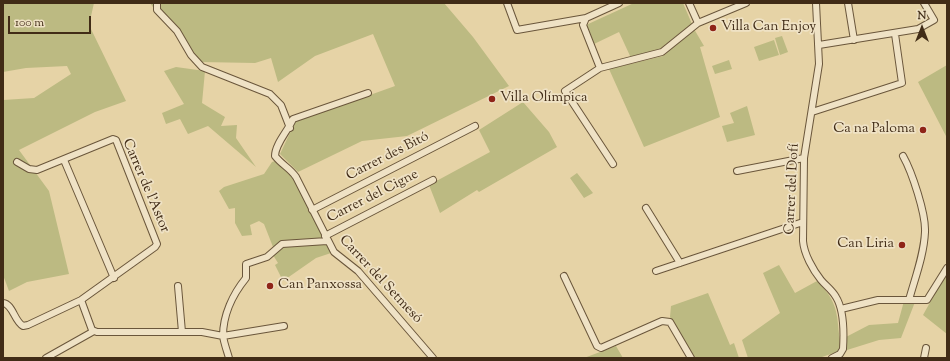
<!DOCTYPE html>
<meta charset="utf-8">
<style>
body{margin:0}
#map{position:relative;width:950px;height:361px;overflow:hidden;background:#e6d3a6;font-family:"Sorts Mill Goudy",serif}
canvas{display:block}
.frame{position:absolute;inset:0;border:4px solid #412c17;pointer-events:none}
.north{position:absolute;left:902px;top:8px;width:40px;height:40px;-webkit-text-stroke:3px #efe2c5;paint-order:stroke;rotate:0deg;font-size:11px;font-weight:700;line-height:16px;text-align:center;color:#412c17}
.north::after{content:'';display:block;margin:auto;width:14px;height:18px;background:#412c17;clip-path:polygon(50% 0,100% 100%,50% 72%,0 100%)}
.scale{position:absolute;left:8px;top:16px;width:83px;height:18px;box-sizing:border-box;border:2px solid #412c17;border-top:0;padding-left:5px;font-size:12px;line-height:14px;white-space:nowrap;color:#412c17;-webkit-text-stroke:3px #efe2c5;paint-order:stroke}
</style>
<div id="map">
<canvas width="950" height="361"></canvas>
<div class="frame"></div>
<div class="north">N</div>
<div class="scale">100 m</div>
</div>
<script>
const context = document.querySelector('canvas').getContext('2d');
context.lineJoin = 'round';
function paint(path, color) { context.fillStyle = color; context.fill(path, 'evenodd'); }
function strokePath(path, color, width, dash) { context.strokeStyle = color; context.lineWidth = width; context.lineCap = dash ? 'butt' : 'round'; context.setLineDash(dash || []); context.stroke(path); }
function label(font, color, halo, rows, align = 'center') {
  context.font = font + ' "Sorts Mill Goudy",serif'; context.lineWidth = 3.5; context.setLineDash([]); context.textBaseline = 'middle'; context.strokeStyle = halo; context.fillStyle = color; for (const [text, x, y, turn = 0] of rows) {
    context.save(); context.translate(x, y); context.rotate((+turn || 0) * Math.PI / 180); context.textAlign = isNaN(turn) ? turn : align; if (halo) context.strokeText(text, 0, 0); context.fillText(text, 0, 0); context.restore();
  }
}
paint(new Path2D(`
 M3 3H94L89 25 126 101 95 112 19 150 49 191 69 274 27 282 9 291 3 275V100L34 98 71 74 67 66 26 68 3 72Z
 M150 3H444L473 37 509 86 407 136 362 141 298 172 280 154 295 122 395 86 373 34 315 56 278 82 271 58 255 63 200 62 176 28 160 17Z
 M634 3H683L692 24 660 49 631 58 619 32 594 44 586 25Z
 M694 29 704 46 700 47 720 117 644 147 609 69 663 56Z
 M782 36 788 52 780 55 775 38Z
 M774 40 779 55 759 61 754 47Z
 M729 60 732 69 715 74 712 66Z
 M947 65V138L918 82Z
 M176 67 205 71 202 103 225 117 221 126 237 125 236 138 256 167 208 126 188 134 180 119 166 124 162 113 184 104 164 71Z
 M523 102 549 132 557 147 479 192 477 190 440 213 429 185 490 152 479 130Z
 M747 106 755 135 727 142 722 126 734 123 730 113Z
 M275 161 289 171 324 238 286 241 273 247 264 224 259 221 250 225 252 235 242 236 235 223V208L229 209 219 191 224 187 264 174 272 162Z
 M577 173 593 193 584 198 570 178Z
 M318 243 327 244 331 253 316 258 283 281 275 265 278 263 273 255C283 242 303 244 318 243Z
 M779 265 795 293 817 281C835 299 837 309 839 334 840 340 841 346 837 352L819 358H748L742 340 780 313 763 273Z
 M947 272V334L923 315Z
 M708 293 730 345 734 343 739 358H695L670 317 671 306Z
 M904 301 915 302 901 338 879 340 847 350 846 337 869 325 898 323Z
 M616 346 623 358H584Z`), '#bcba82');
const minor = new Path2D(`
 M157 3V10L177 31 191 55 202 67 270 94 281 105 290 128
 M507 3 517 30 586 18 619 3
 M689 3 698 23
 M816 3 819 64 804 158 803 241C804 254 813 270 821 280 826 286 832 290 836 297 844 310 844 333 843 349L840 354 832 358
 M848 3 854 40
 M586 18 583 25 600 68
 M819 45 918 29 934 20 924 3
 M368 93 293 119C288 131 275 144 275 156 282 165 290 168 296 177L334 252 358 271 433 358
 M812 112 902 83 895 34
 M903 156C912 172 926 214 925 232 924 255 915 278 909 300
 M64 160 114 278
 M613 164 565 91 600 68 662 52 698 23 746 3
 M737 171 804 158
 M646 208 680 263
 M312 210 475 126
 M325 236 433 180
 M656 271 803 222
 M564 276 597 346 601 348 662 321 670 322 691 358
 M178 286 182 332
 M81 300 92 330 97 332H202L223 336 284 326
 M3 303C13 304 14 321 23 326L28 325 81 300 155 247 157 244 116 140 113 139 37 170 29 169 17 162
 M841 309 878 300H927L947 268
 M46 358 94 331
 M229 358C227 351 224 343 223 336 223 315 233 294 246 278V264L267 257 282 244 327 241
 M924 358 926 348`);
strokePath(minor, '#6a563b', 8);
strokePath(minor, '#efe2c5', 6);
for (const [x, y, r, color] of [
 [713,28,4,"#8f2418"],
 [492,99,4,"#8f2418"],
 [923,130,4,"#8f2418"],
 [902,245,4,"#8f2418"],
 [270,286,4,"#8f2418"]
]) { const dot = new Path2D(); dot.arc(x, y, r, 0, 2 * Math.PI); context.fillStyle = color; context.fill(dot); strokePath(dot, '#efe2c5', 1.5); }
label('14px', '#412c17', '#efe2c5', [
 ["Villa Can Enjoy",721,28],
 ["Villa Olímpica",500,99],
 ["Ca na Paloma",915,130,"right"],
 ["Can Liria",894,245,"right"],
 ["Can Panxossa",278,286]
], 'left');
label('14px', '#412c17', '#efe2c5', [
 ["Carrer des Bitó",388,157,-27],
 ["Carrer de l'Astor",145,186,67],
 ["Carrer del Dofí",793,189,-87],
 ["Carrer del Cigne",373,197,-27],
 ["Carrer del Setmesó",380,280,47]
]);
</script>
